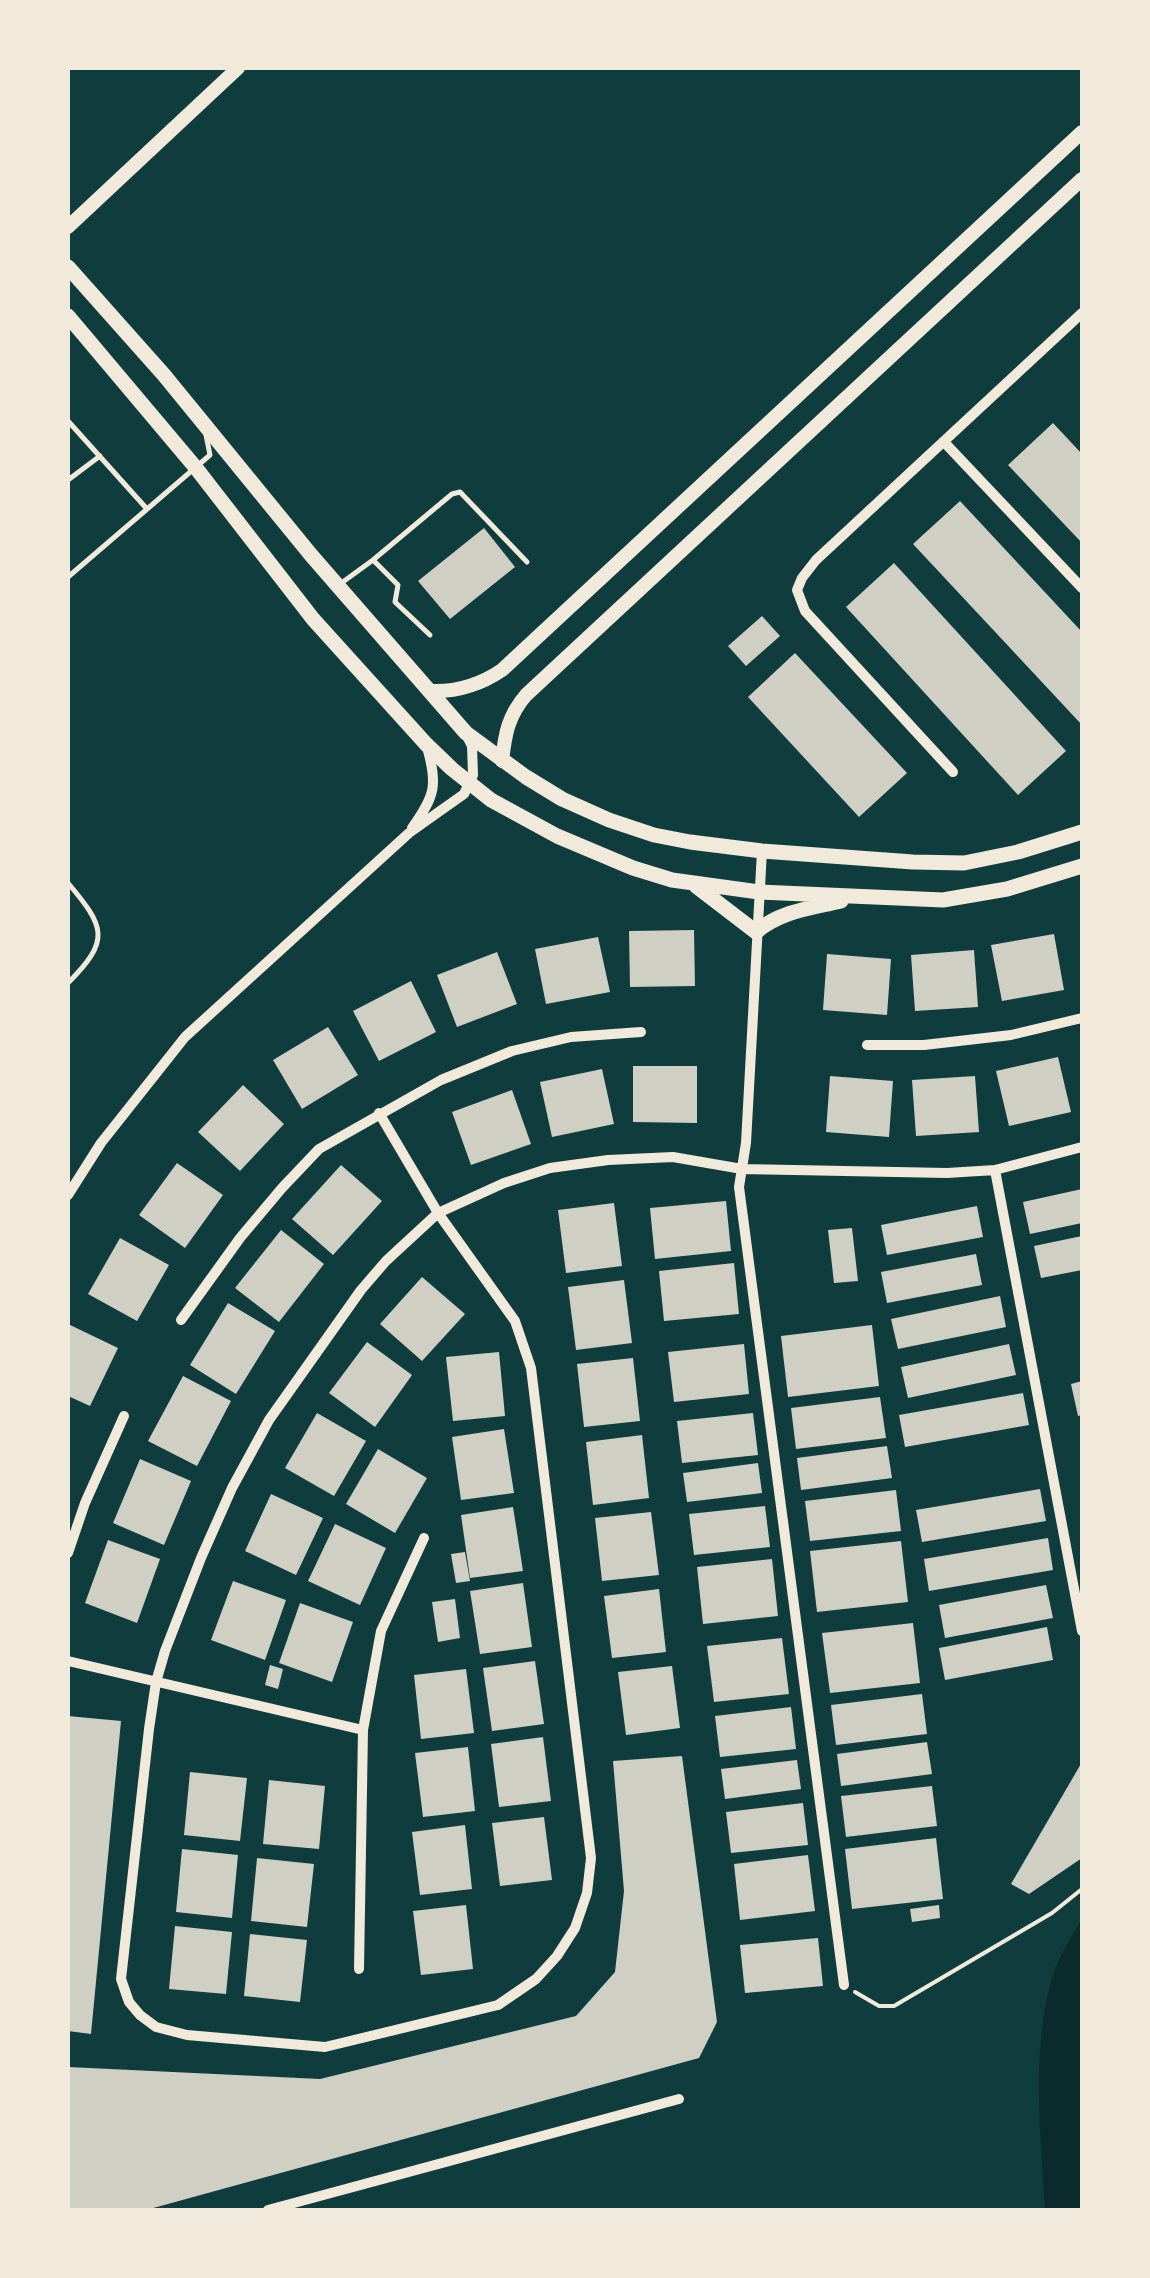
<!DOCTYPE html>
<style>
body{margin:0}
#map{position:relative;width:1150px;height:2278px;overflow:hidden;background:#0f3d3e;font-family:"Open Sans",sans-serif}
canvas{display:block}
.frame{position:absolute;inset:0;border:70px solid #f1e9da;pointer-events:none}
</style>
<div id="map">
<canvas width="1150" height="2278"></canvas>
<div class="frame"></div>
</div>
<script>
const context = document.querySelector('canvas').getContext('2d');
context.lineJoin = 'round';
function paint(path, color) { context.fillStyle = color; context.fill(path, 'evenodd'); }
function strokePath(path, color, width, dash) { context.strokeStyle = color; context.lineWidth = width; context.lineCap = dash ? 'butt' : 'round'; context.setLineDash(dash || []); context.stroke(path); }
paint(new Path2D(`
 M1082 1919V2210H1045C1041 2135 1031 2055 1051 1981 1057 1959 1071 1938 1082 1919Z`), '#0a2a2b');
paint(new Path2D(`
 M1053 423 1082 454V543L1008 465Z
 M960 501 1082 632V725L913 544Z
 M484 528 515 567 450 619 418 581Z
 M894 563 1066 751 1018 795 846 607Z
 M762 616 780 636 746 666 728 646Z
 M795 653 907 773 859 817 748 697Z
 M694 930 695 986 630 987 629 931Z
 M1054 934 1064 990 1002 1001 991 945Z
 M598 937 610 992 546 1004 535 949Z
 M974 950 978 1007 915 1011 911 955Z
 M497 952 517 1004 457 1027 437 975Z
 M827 954 891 959 887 1015 823 1010Z
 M411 981 436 1032 379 1061 353 1011Z
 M328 1027 358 1075 302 1109 273 1060Z
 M1058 1057 1071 1112 1009 1126 996 1071Z
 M633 1066H697V1123L633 1122Z
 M602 1069 614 1124 552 1137 540 1082Z
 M830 1076 893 1081 889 1137 826 1132Z
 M975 1076 979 1132 916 1136 912 1080Z
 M243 1085 284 1124 240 1171 198 1132Z
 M512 1090 531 1144 471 1165 452 1112Z
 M177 1163 223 1195 185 1248 139 1215Z
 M341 1165 382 1201 333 1255 292 1219Z
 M1082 1189V1223L1030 1234 1023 1202Z
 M726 1201 731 1251 655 1259 650 1208Z
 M614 1203 622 1266 566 1273 558 1210Z
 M977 1206 983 1237 887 1255 881 1225Z
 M852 1228 858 1281 834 1283 828 1230Z
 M281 1230 324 1264 279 1322 235 1288Z
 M1082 1236V1270L1041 1278 1034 1246Z
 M120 1238 169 1265 137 1321 88 1294Z
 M976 1254 982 1285 887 1303 881 1272Z
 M734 1263 739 1314 664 1321 659 1271Z
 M422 1277 465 1314 422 1361 380 1324Z
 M624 1280 632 1343 576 1350 568 1287Z
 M1000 1296 1006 1327 898 1349 891 1319Z
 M228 1303 275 1331 236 1394 190 1365Z
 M68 1324 118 1348 90 1406 68 1396Z
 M872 1325 879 1386 788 1397 781 1336Z
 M367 1342 412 1375 375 1427 329 1393Z
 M744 1344 749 1394 674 1402 668 1352Z
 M1009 1344 1016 1375 908 1398 901 1367Z
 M499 1352 505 1416 453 1421 446 1357Z
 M633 1358 640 1421 584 1427 577 1364Z
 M183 1376 231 1401 197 1466 148 1441Z
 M1082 1381V1415L1078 1416 1071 1384Z
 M1023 1393 1029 1425 905 1447 899 1415Z
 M880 1397 886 1438 796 1449 791 1408Z
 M317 1413 366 1441 334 1496 285 1468Z
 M753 1413 758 1455 682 1463 677 1421Z
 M504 1429 514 1493 461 1500 452 1437Z
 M642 1435 649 1498 593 1505 586 1442Z
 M887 1446 892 1478 801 1490 797 1458Z
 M378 1449 427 1478 395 1533 346 1504Z
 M140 1459 191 1481 164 1545 113 1523Z
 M758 1463 762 1493 687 1502 683 1473Z
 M1040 1489 1046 1521 922 1542 916 1510Z
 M896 1490 901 1531 810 1541 805 1501Z
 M271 1494 323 1518 296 1575 245 1551Z
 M765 1506 770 1547 694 1555 689 1514Z
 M513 1507 523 1571 470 1578 461 1515Z
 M651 1512 659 1575 602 1581 595 1518Z
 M335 1524 386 1548 360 1605 308 1581Z
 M1048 1538 1053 1570 929 1591 924 1559Z
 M108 1540 160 1559 137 1623 85 1603Z
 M901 1541 908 1602 817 1612 810 1551Z
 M465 1552 470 1581 456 1583 451 1554Z
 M772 1559 778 1616 703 1624 697 1567Z
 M233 1581 286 1600 265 1660 211 1640Z
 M523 1583 532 1647 480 1654 470 1591Z
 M1046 1585 1053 1618 945 1638 939 1605Z
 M659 1589 666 1652 612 1658 604 1596Z
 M455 1599 460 1638 438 1642 432 1602Z
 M300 1603 353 1622 332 1682 279 1663Z
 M913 1623 920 1683 830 1693 822 1633Z
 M1047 1627 1053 1660 945 1680 939 1648Z
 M782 1638 789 1694 714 1702 707 1646Z
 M535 1661 544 1724 492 1731 483 1668Z
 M270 1665 283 1669 278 1689 265 1685Z
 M672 1666 680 1728 626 1735 618 1672Z
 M466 1669 474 1733 421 1739 414 1675Z
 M922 1694 927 1734 836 1745 831 1705Z
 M791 1707 796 1749 720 1757 715 1716Z
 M68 1716 121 1721 91 2034 68 2031Z
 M543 1737 551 1801 499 1807 491 1744Z
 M927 1742 932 1774 841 1786 837 1754Z
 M468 1747 475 1811 423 1817 415 1753Z
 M682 1756 717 2022 699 2058 146 2210H68V2067L320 2079 576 2016 615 1972 624 1891 613 1761Z
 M797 1760 801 1789 725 1799 721 1769Z
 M1082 1762V1858L1029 1894 1011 1884Z
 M190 1772 247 1778 240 1841 184 1835Z
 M269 1780 325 1786 319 1849 263 1844Z
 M932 1786 937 1826 846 1837 841 1796Z
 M803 1803 808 1845 731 1853 726 1812Z
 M544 1817 552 1880 500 1886 492 1823Z
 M465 1825 472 1889 420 1895 412 1832Z
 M936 1838 943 1899 852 1909 845 1849Z
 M182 1849 238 1855 232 1918 176 1912Z
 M808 1855 815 1911 740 1920 734 1864Z
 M257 1858 314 1864 307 1927 251 1921Z
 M466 1905 473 1969 421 1975 413 1911Z
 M939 1905 940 1918 912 1922 910 1909Z
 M175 1926 232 1932 226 1994 169 1989Z
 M250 1934 307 1940 300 2002 244 1996Z
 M818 1938 823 1986 745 1993 740 1945Z`), '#cfcfc3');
strokePath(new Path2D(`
 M855 1992 879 2006H894L1052 1913 1082 1889`), '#f1e9da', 4);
strokePath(new Path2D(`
 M68 421 147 509
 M68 480 100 456
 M373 560 398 585 395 602 430 635
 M68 577 210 455 206 435
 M340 584 373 560 452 494 460 492 527 562
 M68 883C105 927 111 940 68 983`), '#f1e9da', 5);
strokePath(new Path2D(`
 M944 442 1082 588
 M953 772 805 611 797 590 802 578 816 560 1082 313
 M412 828C435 796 438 785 427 747
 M762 851 746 1143 739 1187 844 1985
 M867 1045H924L1011 1035 1082 1018
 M379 1113 438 1213 515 1321 531 1368 591 1858 587 1893 575 1928 557 1956 536 1979 498 2005 325 2047 187 2035 156 2027 140 2015 129 2002 121 1979 149 1729 156 1682 165 1651 201 1558 232 1488 269 1420 361 1290 386 1261 438 1213 504 1183 550 1168 608 1160 673 1157 742 1169 947 1173 995 1170 1082 1147
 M995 1170 1082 1631
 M68 1195 101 1143 185 1037 409 833 464 794 473 775 472 746 467 736
 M181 1320 240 1238 282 1188 319 1149 441 1080 512 1051 571 1037 641 1032
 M68 1553 85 1503 124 1416
 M68 1661 363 1730
 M359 1969 363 1730 381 1631 424 1538
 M268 2210 679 2099`), '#f1e9da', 10);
strokePath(new Path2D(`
 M68 227 238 68
 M431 691C458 692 480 685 502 670L1082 132
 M502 761C505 734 508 716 526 695L1082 179`), '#f1e9da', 14);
strokePath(new Path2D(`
 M68 267 164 375 311 555 466 733 526 777 562 799 609 820 654 835 690 842 762 851 913 862 964 863 1018 852 1082 832
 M68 316 196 468 313 619 426 744 452 769 491 800 557 836 633 868 672 880 759 892 943 900 1007 889 1082 866
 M696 886 756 932C780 911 812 908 841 901`), '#f1e9da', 15);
</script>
